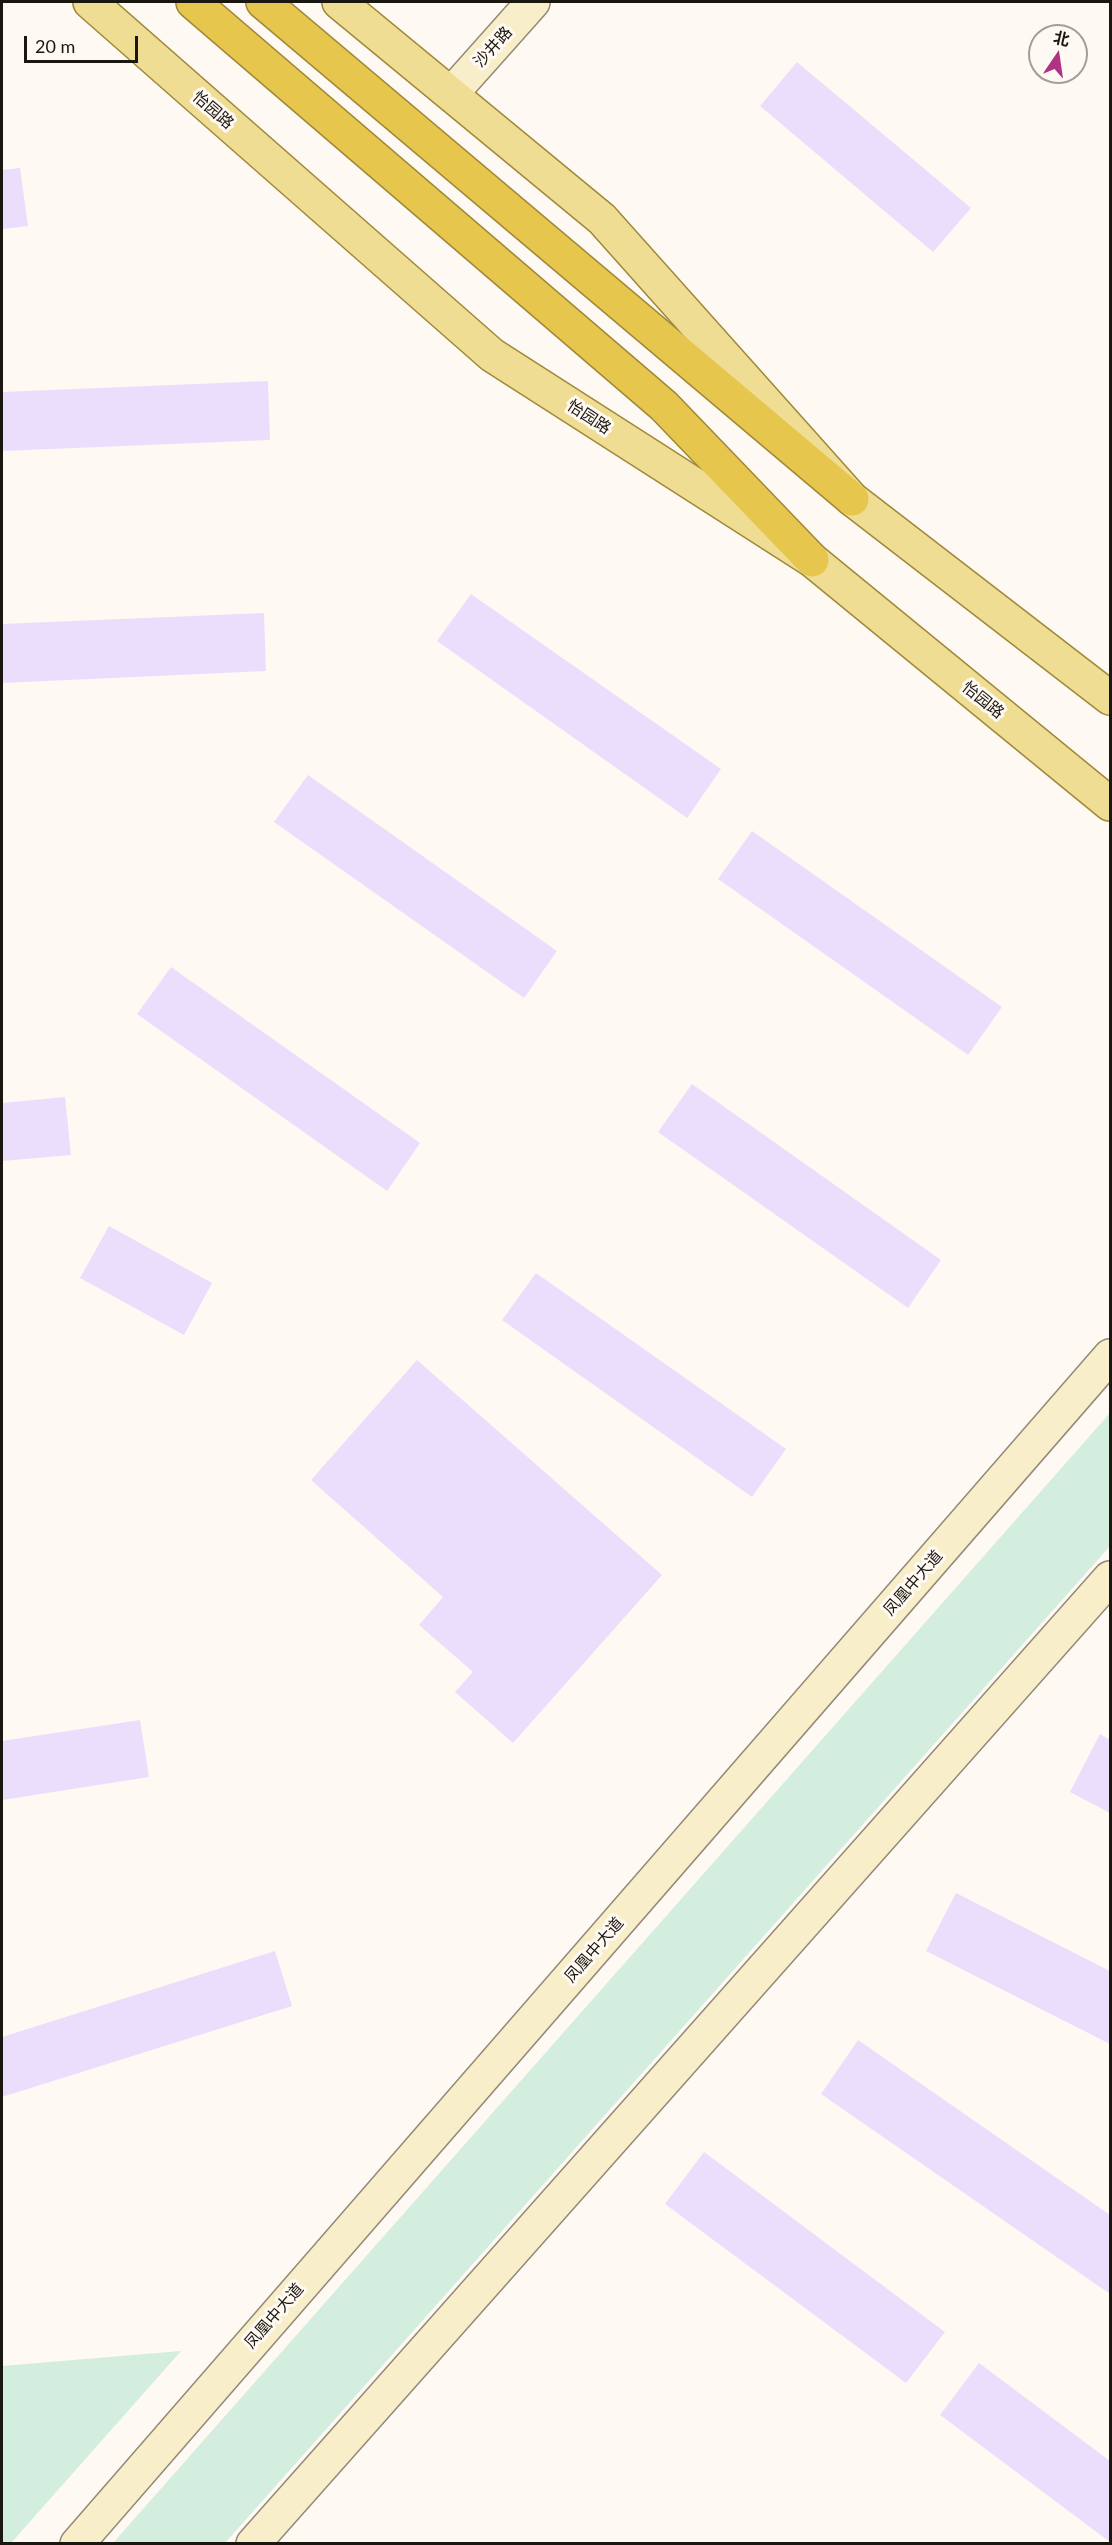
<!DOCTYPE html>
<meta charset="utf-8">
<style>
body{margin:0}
#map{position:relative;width:1112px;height:2545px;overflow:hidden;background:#fef9f2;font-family:Lato,"Noto Sans SC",sans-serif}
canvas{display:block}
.frame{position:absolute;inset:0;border:3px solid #1a1610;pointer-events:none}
.north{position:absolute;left:1028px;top:24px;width:60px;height:60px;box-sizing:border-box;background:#fef9f2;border:2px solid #a39e98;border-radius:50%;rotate:13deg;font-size:16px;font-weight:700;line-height:24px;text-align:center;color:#1a1610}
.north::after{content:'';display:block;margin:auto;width:21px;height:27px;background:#af3383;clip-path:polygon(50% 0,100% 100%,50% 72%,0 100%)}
.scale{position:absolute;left:24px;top:36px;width:114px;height:27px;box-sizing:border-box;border:3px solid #1a1610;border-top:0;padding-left:8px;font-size:18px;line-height:21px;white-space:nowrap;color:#1a1610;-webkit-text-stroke:4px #fef9f2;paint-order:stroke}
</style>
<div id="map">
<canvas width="1112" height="2545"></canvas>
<div class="frame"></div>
<div class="north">北</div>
<div class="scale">20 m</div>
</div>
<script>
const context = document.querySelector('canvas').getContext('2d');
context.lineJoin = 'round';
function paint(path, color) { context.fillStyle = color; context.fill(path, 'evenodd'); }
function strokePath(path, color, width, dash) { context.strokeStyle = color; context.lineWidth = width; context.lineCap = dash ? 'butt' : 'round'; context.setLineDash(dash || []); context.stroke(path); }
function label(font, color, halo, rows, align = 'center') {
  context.font = font + ' Lato,"Noto Sans SC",sans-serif'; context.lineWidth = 6; context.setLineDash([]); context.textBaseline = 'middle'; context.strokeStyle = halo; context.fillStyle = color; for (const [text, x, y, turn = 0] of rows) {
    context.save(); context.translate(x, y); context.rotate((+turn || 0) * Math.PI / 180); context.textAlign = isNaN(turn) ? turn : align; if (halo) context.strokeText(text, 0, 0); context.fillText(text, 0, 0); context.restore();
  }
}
paint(new Path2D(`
 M1110 1413V1546L225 2543H113Z
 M181 2351 11 2543H2V2366Z`), '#d3edde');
paint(new Path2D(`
 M797 62 971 208 933 252 760 106Z
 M20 168 28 226 2 229V170Z
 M268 381 270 440 2 451V392Z
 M471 594 721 769 687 818 437 641Z
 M264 613 266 671 2 683V624Z
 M308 775 557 951 524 998 274 822Z
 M752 831 1002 1007 968 1055 718 879Z
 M171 967 420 1143 387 1191 137 1014Z
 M692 1084 941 1260 908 1308 658 1132Z
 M65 1097 71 1155 2 1161V1103Z
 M109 1226 212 1283 184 1335 80 1278Z
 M536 1273 786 1449 752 1497 502 1320Z
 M417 1360 662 1575 513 1743 455 1692 473 1672 419 1625 443 1597 311 1480Z
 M140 1720 149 1777 2 1800V1741Z
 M1100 1734 1110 1740V1813L1070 1792Z
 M956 1893 1110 1971V2044L926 1951Z
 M275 1951 292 2006 2 2097V2037Z
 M858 2040 1110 2215V2294L821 2094Z
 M704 2152 945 2332 906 2383 665 2204Z
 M979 2363 1110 2461V2542L940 2415Z`), '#ebdefc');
const secondary = new Path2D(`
 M452 93 533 2
 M77 2544 1110 1356
 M253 2544 1110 1578`);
const primary = new Path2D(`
 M90 2 492 355 812 560 1110 804
 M339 2 602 219 852 499 1110 698`);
const highway = new Path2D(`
 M193 2 664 406 812 560
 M263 2 852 499`);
strokePath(secondary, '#938979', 36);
strokePath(primary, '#9f8838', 36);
strokePath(highway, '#9f8838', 36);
strokePath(secondary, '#f8eeca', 33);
strokePath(primary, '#f0dd94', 33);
strokePath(highway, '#e6c64d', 33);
label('16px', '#1a1610', '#fef9f2', [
 ["沙井路",493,47,-48],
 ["怡园路",213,110,41],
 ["怡园路",589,417,33],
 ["怡园路",983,700,39],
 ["凤凰中大道",913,1583,-49],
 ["凤凰中大道",594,1950,-49],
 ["凤凰中大道",274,2316,-49]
]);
</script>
